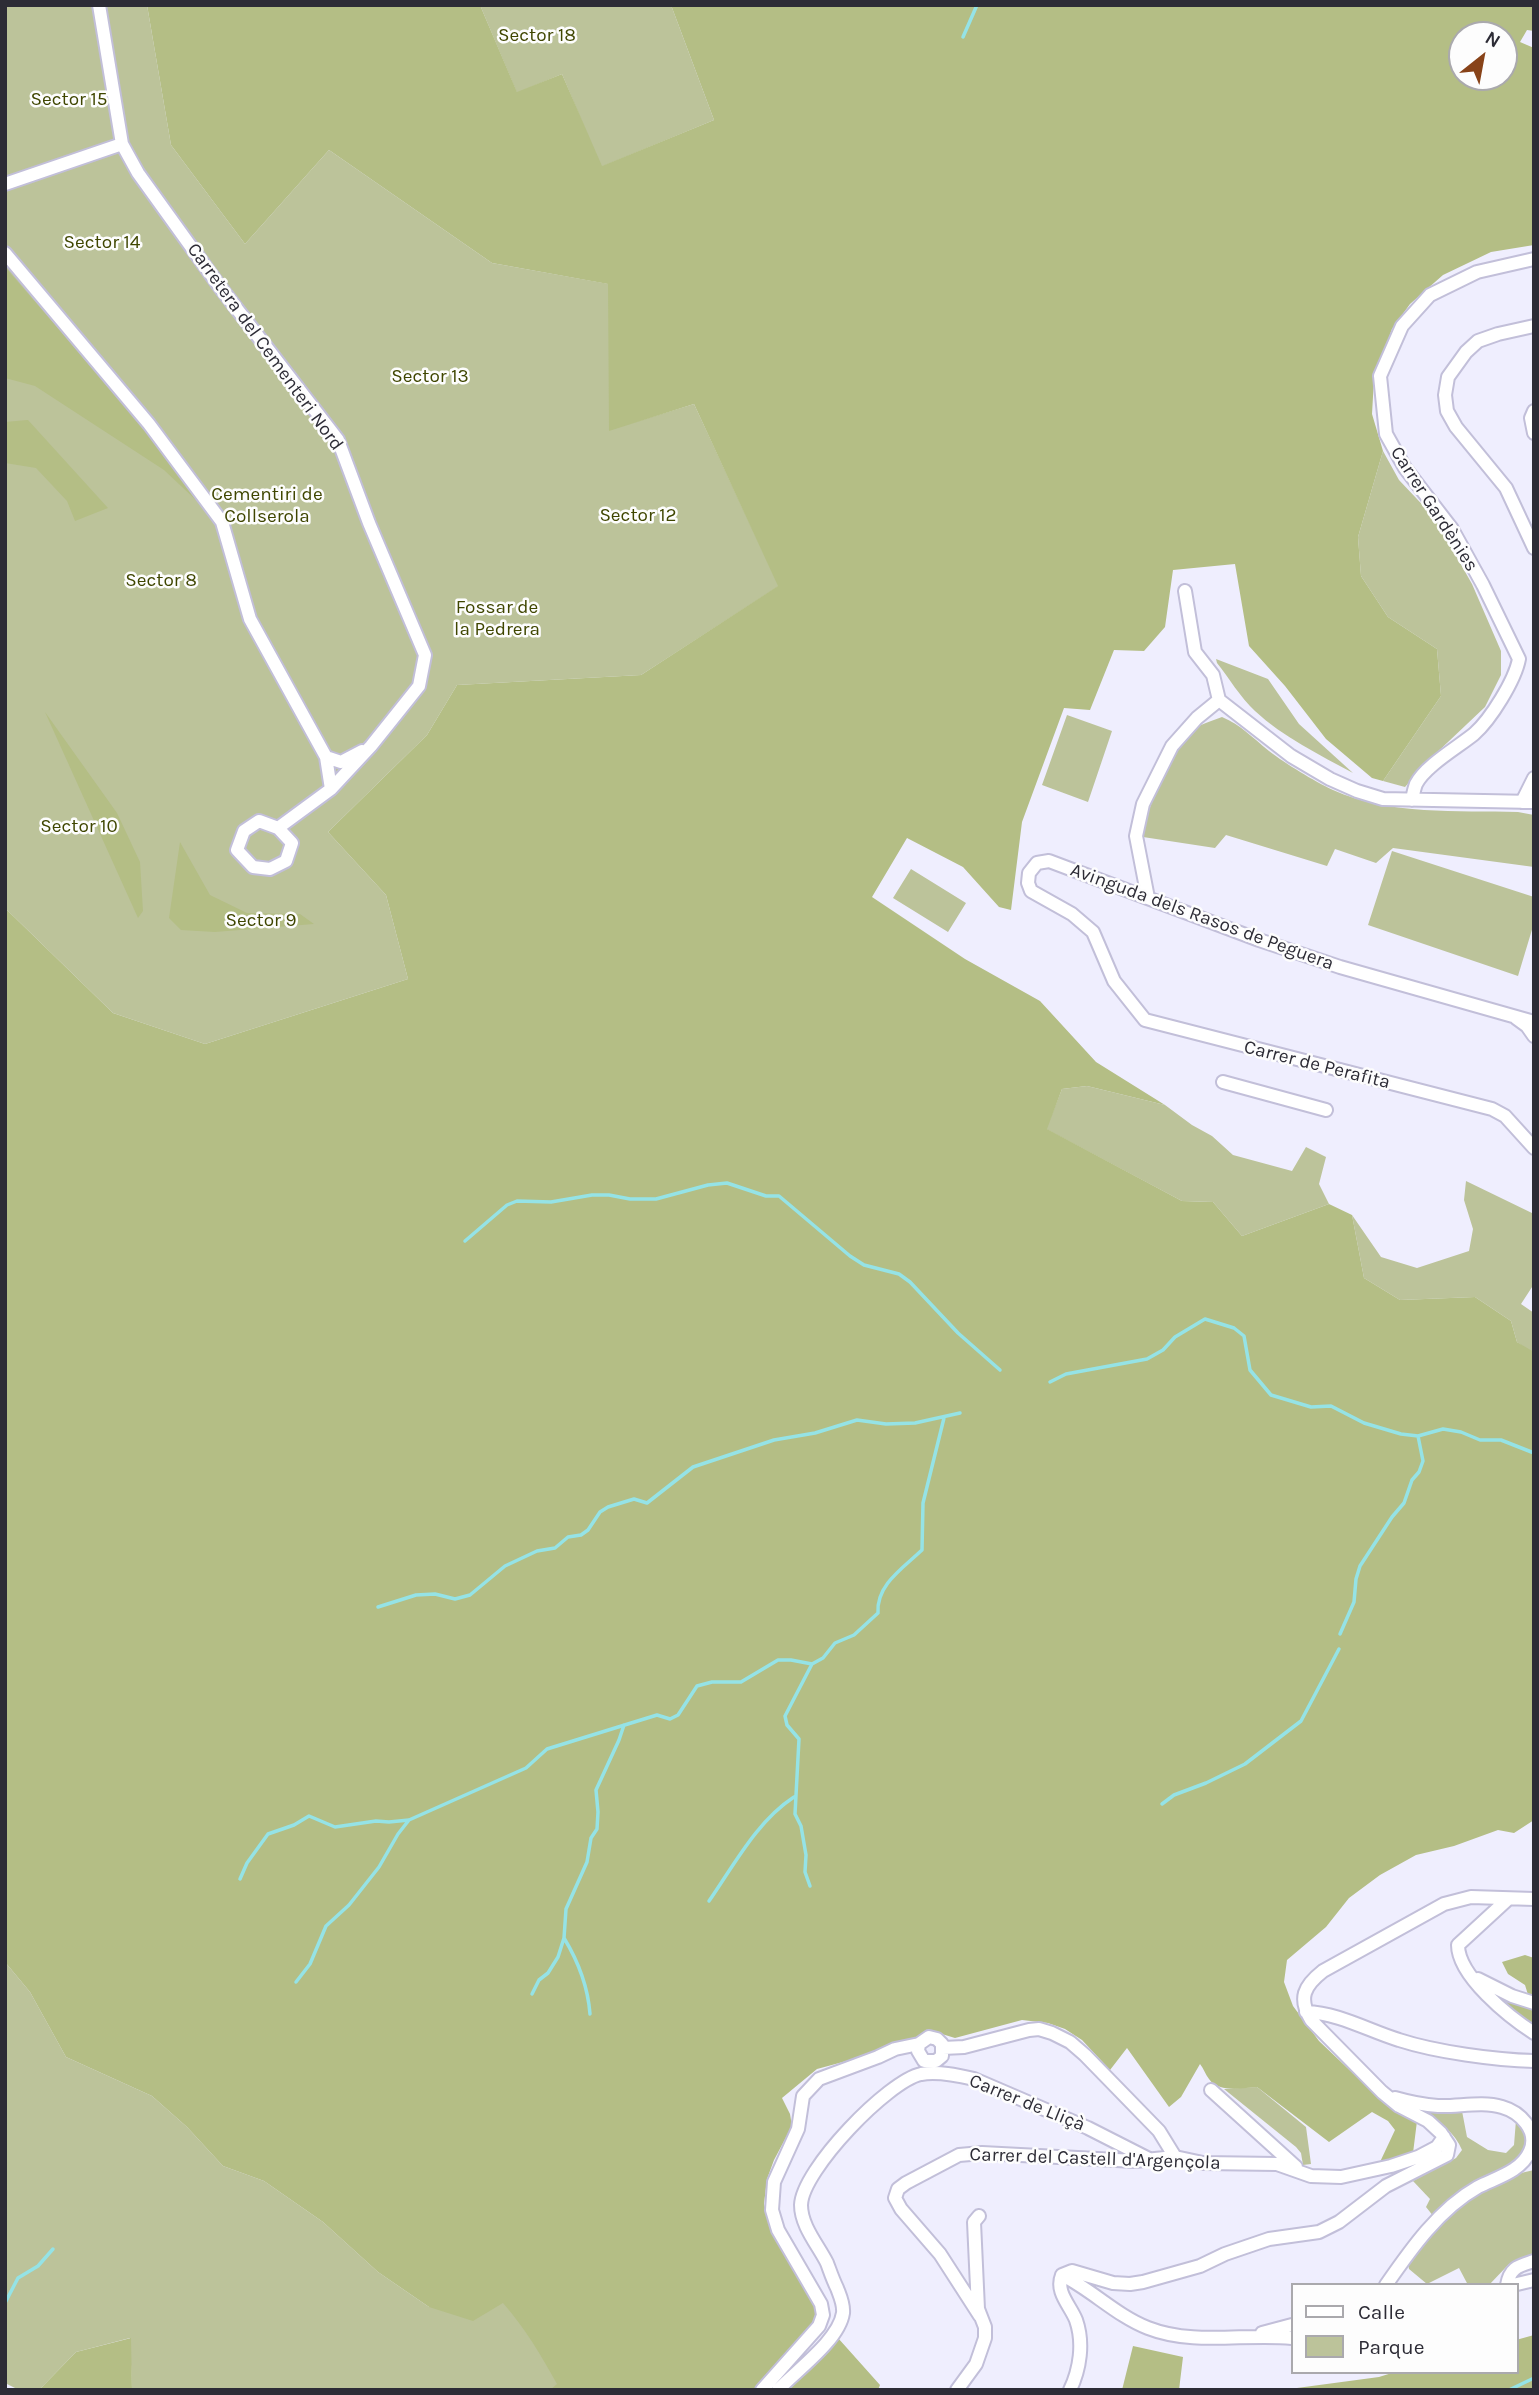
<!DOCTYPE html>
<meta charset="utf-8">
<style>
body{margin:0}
#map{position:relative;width:1539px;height:2395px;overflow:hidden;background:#efeefe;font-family:Karla,sans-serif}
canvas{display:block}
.frame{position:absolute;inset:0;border:7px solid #2d2c36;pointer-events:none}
.legend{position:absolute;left:1291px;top:2283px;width:228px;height:91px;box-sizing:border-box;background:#fdfdfd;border:2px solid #aaa9ad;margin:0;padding:9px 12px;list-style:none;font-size:21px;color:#2d2c36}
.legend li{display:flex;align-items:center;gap:14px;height:35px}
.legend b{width:35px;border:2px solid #aaa9ad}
.north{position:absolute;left:1448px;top:21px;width:70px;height:70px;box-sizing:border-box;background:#fdfdfd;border:2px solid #aaa9ad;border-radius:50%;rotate:31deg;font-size:19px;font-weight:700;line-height:28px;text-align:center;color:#2d2c36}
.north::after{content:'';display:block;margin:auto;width:24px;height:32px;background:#884319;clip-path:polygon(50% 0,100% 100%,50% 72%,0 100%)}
</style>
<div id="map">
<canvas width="1539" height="2395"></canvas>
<div class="frame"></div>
<ul class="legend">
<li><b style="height:9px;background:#fff"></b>Calle</li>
<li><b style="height:19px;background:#bcc39a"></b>Parque</li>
</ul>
<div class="north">N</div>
</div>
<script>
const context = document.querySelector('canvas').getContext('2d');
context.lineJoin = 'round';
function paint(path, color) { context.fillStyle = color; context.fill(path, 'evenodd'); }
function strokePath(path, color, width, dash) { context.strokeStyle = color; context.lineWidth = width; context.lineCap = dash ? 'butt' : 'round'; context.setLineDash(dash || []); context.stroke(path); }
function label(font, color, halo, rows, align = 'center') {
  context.font = font + ' Karla,sans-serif'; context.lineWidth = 5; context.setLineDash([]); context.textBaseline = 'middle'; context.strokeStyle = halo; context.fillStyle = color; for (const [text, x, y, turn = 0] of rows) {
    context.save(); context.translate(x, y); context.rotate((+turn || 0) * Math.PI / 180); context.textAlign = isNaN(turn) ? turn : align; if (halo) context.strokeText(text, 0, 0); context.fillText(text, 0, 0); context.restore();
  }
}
paint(new Path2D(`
 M5 5H147L171 145 245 244 329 150 492 263 609 284V430L694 404 779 586 641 675 457 685 427 735 328 832 386 895 408 979 205 1044 113 1013 5 908Z
 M480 5H671L714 120 601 167 562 74 517 93Z
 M1383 451 1399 480 1434 517 1472 584 1501 651V675L1485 707 1429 760 1405 787 1383 781 1441 696 1437 649 1388 617 1361 576 1358 537Z
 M1216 659 1268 679 1299 724 1353 773C1320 755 1283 737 1255 711 1240 697 1229 678 1217 663Z
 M1067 715 1112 731 1088 802 1042 785Z
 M1222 717C1241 725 1253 738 1269 751 1286 764 1314 781 1333 790 1390 816 1457 810 1518 812L1534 815V867L1393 848 1376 863 1335 849 1327 866 1226 835 1215 848 1143 837C1146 807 1175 741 1201 725 1207 722 1215 720 1222 717Z
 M1392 851 1534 897V923L1518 976 1368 925Z
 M911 869 966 903 948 932 893 898Z
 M1087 1086 1165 1105 1192 1125 1212 1136 1233 1155 1292 1171 1306 1147 1326 1157 1319 1184 1329 1204 1242 1236 1213 1202 1182 1201 1046 1129 1062 1089Z
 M1466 1181 1534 1214V1284L1521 1304 1534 1313 1532 1353 1517 1342 1511 1321 1475 1297 1400 1300 1364 1278 1352 1215 1381 1257 1417 1268 1469 1251 1473 1229 1464 1200Z
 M5 1962 30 1992 66 2057 152 2096 187 2127 223 2166 264 2181 323 2222 378 2272 429 2307 504 2299 530 2328 561 2386 557 2390H132L130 2338 76 2352 39 2390H19L5 2383Z
 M1257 2087 1306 2127 1311 2164 1303 2165 1301 2153 1296 2147 1224 2089Z
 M1424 2110 1462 2111 1467 2137 1488 2150 1506 2153 1514 2145 1516 2120C1527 2134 1528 2144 1520 2159L1434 2217 1426 2207 1430 2199 1413 2181 1456 2158 1462 2150C1455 2132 1439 2123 1424 2110Z
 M1534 2170V2254L1509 2264 1489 2285H1468L1459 2268 1427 2284 1409 2269 1408 2263C1440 2223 1481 2180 1534 2170Z`), '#bcc39a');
paint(new Path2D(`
 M147 5H480L517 92 562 74 602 166 714 120 671 5H1534V31L1527 30 1520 42 1534 48V245L1491 252 1443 275 1410 304 1392 329 1374 379 1372 414 1383 451 1358 537 1361 576 1388 617 1437 649 1441 696 1383 781 1372 778 1326 739 1285 686 1249 646 1235 564 1173 570 1165 627 1144 651 1114 650 1090 710 1064 708 1022 822 1011 910 999 907 963 867 907 838 872 897 965 959 1040 1001 1096 1062 1165 1105 1087 1086 1062 1089 1047 1129 1182 1201 1213 1202 1242 1236 1329 1204 1352 1215 1364 1278 1400 1300 1475 1297 1511 1321 1517 1342 1534 1352V1820L1514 1833 1498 1830 1454 1846 1416 1855 1380 1875 1349 1898 1326 1927 1287 1960 1284 1982 1293 2006 1319 2041 1378 2097 1417 2121 1413 2153 1380 2162 1395 2130 1388 2121 1372 2112 1329 2142 1257 2087C1242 2088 1219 2093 1209 2079 1205 2074 1204 2069 1200 2064L1181 2097 1169 2107 1127 2048 1110 2070 1082 2040 1065 2029 1048 2023 1022 2020 955 2038 932 2031 865 2056 817 2069 782 2098 790 2114 792 2126 774 2160 767 2179 764 2204 771 2232 816 2310 813 2326 776 2366 798 2379 838 2338 880 2385 878 2390H550L557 2384C541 2355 525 2328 503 2303L473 2321 429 2307 378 2272 323 2222 264 2181 223 2166 187 2127 152 2096 66 2057 30 1992 5 1962V908L113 1013 205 1044 408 979 386 895 328 832 427 735 457 685 641 675 778 586 694 404 609 431 608 284 492 263 329 150 245 244 171 145ZM1462 35H1504V77H1462Z
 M5 267 140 423 198 502 164 470 35 386 5 378Z
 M27 420H28L108 508 75 521 67 501 36 468 5 463V422Z
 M45 712 117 813 140 862 143 911 138 918Z
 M180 842 210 895 247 913 300 914 314 924 215 932 181 930 169 918Z
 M1525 1955 1534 1958V2025L1520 2016 1490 1990 1529 1998 1525 1985 1508 1974 1502 1962Z
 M1534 2335V2390H1282L1379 2377 1395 2372H1516V2340Z
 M131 2338 132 2390H39L76 2352Z
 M1133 2346 1183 2357 1179 2390H1122Z`), '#b4be85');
strokePath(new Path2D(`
 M963 37 977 5
 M465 1241 507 1205 517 1201 551 1202 592 1195H609L630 1199H656L708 1185 727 1183 766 1196H779L850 1256 864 1265 899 1274 910 1282 958 1333 1000 1370
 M1050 1382 1066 1374 1147 1359 1163 1350 1175 1337 1205 1319 1234 1328 1244 1336 1250 1370 1271 1395 1311 1407 1331 1406 1364 1423 1401 1434 1418 1436 1443 1429 1461 1432 1480 1440H1501L1534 1453
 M378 1607 416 1595 435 1594 455 1599 470 1595 505 1566 537 1551 555 1548 568 1537 581 1535 588 1530 600 1512 608 1507 634 1499 647 1503 693 1467 774 1440 815 1433 857 1420 886 1424 915 1423 960 1413
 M1340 1634 1354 1602 1356 1579 1360 1566 1392 1517 1404 1503 1412 1480 1419 1472 1423 1461 1418 1436
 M1162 1804 1174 1795 1206 1783 1245 1764 1301 1721 1339 1649
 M240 1879 247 1863 268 1834 294 1825 309 1816 335 1827 376 1821 389 1822 409 1820 526 1768 547 1749 657 1715 670 1719 678 1715 697 1686 712 1682H741L778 1660H791L812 1664 823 1658 835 1643 854 1635 878 1613C876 1585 903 1568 922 1550L923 1503 944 1418
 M810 1886 805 1872 806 1855 801 1826 795 1814 799 1739 787 1725 785 1716 812 1664
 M709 1901C734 1865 757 1821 794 1797
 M564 1938C578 1961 588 1988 590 2014
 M296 1982 310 1964 326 1926 349 1905 379 1867 398 1834 409 1820
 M532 1994 539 1980 548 1973 558 1957 564 1938 566 1909 587 1862 591 1838 597 1829 598 1812 596 1790 619 1740 624 1725
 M5 2303 18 2278 38 2266 53 2249
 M1509 2390 1534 2378`), '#95e3e6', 3.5);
const minor = new Path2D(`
 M99 5 122 144 138 173 220 287 338 440 369 523 425 655 419 686 371 746 331 789 278 828
 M5 184 122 144
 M5 253 149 424 222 522 250 619 326 757 331 789
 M1534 326 1498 334 1478 341 1466 352 1448 377 1445 395 1447 411 1456 427 1506 488 1534 548
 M1534 411 1531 418 1534 433
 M1185 591 1195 652 1213 675 1219 700
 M326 757 341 762 362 751
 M1412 800C1413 795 1414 789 1416 784 1425 766 1458 747 1474 734 1491 719 1515 680 1519 659L1483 585 1452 529 1405 468 1386 434 1380 376 1402 326 1430 295 1477 272 1534 259
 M1522 802 1534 778
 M259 821 278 828 292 843 286 861 270 869 253 867 237 850 244 831Z
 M1148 898 1136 836 1143 804 1172 746 1197 718 1219 700 1291 756 1330 779 1357 791 1383 799 1534 802
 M1516 1018 1527 1026 1534 1036
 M1534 1022 1340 967 1259 940 1049 861 1037 863 1029 873 1028 883 1031 891 1072 914 1093 932 1114 981 1145 1020 1492 1109 1505 1116 1534 1148
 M1223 1082 1326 1110
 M1508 1899 1458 1945C1458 1976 1509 2017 1534 2033
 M1478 1979 1512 1996 1534 2003
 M1306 2012C1339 2013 1369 2031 1399 2040 1436 2052 1495 2060 1534 2061
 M943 2048 964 2047 1029 2030 1039 2029 1052 2033 1070 2042 1085 2055 1159 2131 1175 2157
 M1211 2090 1296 2167
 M1062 2275 1072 2271 1113 2283 1130 2284 1143 2282 1200 2266 1225 2254 1269 2239 1319 2232 1339 2222 1386 2186 1447 2155 1449 2145 1441 2133 1428 2121 1399 2106 1382 2092 1311 2020C1298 1998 1304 1986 1323 1971L1444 1904 1471 1897 1534 1899
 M1062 2275C1092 2290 1117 2316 1148 2328 1194 2346 1245 2333 1292 2338
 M1062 2275C1055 2292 1070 2305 1076 2320 1084 2343 1080 2369 1070 2390
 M1386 2285C1411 2249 1439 2209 1478 2187 1495 2178 1521 2172 1530 2151 1539 2131 1520 2112 1502 2107 1482 2101 1458 2107 1438 2106 1423 2105 1409 2102 1395 2098
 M1507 2285C1510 2267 1519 2266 1534 2261
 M1513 2285 1534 2280
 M980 2316 940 2254 901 2209 895 2198 898 2189 906 2183 959 2155 982 2153 1135 2161 1175 2157 1203 2163 1277 2164 1311 2176 1341 2177 1391 2166 1418 2157 1437 2147 1444 2137
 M1262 2333 1292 2325
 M762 2390 819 2326 823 2315 821 2304 778 2230 772 2210 774 2182 798 2129 803 2096 819 2079 878 2057 895 2049 919 2044 929 2037 937 2039 942 2044V2056L936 2061H924L918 2051 919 2044
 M778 2390C797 2370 839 2340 843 2313 844 2304 840 2296 837 2288 833 2280 830 2271 827 2263 818 2245 801 2226 801 2205 802 2170 888 2081 921 2074 938 2071 957 2075 974 2079L1088 2128 1149 2159
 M957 2390 976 2364 985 2338V2327L978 2309 974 2222 979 2216`);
strokePath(minor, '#c2bfd9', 16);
strokePath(minor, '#fff', 12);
label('19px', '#3f4600', '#fdfdfd', [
 ["Sector 18",537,36],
 ["Sector 15",69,100],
 ["Sector 14",102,243],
 ["Sector 13",430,377],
 ["Cementiri de",267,495],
 ["Collserola",267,517],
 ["Sector 12",638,516],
 ["Sector 8",161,581],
 ["Fossar de",497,608],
 ["la Pedrera",497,630],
 ["Sector 10",79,827],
 ["Sector 9",261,921]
]);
label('19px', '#2d2c36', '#fdfdfd', [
 ["Carretera del Cementeri Nord",265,347,54],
 ["Carrer Gardènies",1434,509,57],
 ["Avinguda dels Rasos de Peguera",1202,917,20],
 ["Carrer de Perafita",1317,1065,14],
 ["Carrer de Lliçà",1027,2103,22],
 ["Carrer del Castell d'Argençola",1095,2159,2]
]);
</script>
